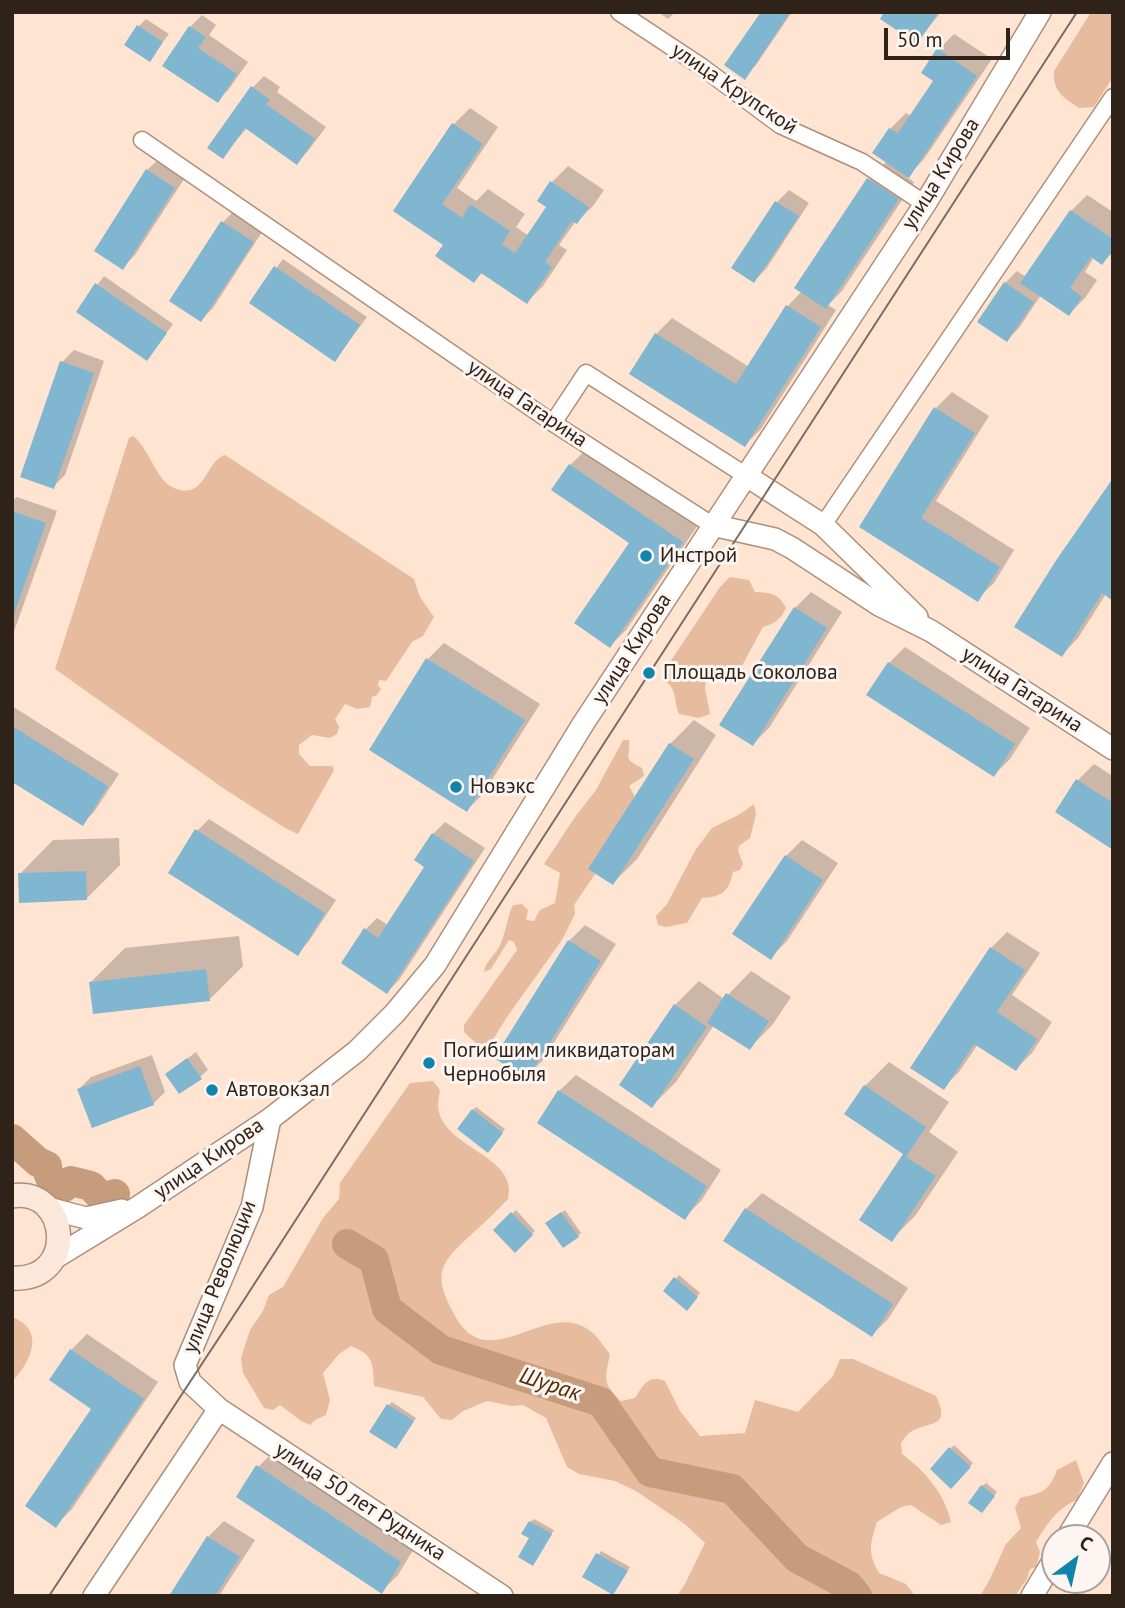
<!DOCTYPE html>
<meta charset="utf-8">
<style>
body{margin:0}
#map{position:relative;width:1125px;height:1608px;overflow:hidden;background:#ffe4d2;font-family:"PT Sans",sans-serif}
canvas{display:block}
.frame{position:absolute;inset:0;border:14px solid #2e2219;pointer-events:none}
.north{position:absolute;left:1041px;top:1524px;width:70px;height:70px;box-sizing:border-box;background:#fcf5f1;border:2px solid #aaa19b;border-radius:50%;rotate:33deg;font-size:19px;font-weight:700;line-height:28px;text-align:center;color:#2e2219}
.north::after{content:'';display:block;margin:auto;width:24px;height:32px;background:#1084aa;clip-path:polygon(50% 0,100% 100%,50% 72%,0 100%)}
.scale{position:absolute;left:884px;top:28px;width:126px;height:32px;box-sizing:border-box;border:4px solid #2e2219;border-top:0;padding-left:9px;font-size:21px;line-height:24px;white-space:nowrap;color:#2e2219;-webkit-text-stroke:5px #fcf5f1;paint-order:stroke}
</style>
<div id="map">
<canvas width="1125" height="1608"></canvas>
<div class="frame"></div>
<div class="north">С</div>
<div class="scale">50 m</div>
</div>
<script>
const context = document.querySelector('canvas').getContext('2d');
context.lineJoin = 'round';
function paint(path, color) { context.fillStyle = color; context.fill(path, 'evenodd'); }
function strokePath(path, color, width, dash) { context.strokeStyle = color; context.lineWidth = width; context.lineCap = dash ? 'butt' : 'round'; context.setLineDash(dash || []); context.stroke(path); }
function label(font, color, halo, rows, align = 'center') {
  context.font = font + ' "PT Sans",sans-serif'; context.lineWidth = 6; context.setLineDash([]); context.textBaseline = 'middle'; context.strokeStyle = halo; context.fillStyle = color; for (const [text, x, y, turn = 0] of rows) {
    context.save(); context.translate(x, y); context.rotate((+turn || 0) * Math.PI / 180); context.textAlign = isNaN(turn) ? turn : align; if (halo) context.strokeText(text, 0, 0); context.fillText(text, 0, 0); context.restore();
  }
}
paint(new Path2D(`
 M1091 12H1113V77L1094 107 1079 108C1064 98 1052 91 1054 71Z
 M133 436C151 450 155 480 174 488 206 501 205 461 225 455L414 579 420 597 434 617 423 636 412 642 386 681 379 680 378 685 381 689 377 695 372 697 370 707 357 709 345 704 335 719 339 727 337 734 330 738 312 735 299 745V754L310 766H332L334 770 298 834 285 828 223 788 55 669 129 438Z
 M730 577 749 580 755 592C770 593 779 593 786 608 781 619 775 624 763 627L737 675 731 677 713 668 707 673 705 688 710 714 699 718 679 714C674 702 677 688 665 681L666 668 720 587Z
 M623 740H629C631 759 621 757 642 768L644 776 629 786 634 795V817L574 905 575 914 562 940 507 1017 492 1041 480 1047 464 1032V1025L517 950 514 942 509 940 491 969 484 972C486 960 496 955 501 943 506 931 507 918 513 905L522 904 528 910 526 920 534 921 540 910 555 903 560 873 544 864 575 817 596 790Z
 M754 804 756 814 750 838 740 845 738 850 743 864 740 870 733 872C729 892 721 897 702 898L687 923 666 927 658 925 656 916 667 904 696 849 712 828 740 814Z
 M433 1081 440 1090C439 1097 437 1105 439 1112 448 1149 519 1157 508 1199 497 1211 485 1222 473 1233 441 1262 431 1272 454 1314 460 1326 471 1339 486 1340 520 1343 556 1307 589 1330 597 1335 604 1347 610 1354 605 1378 602 1383 621 1401L635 1398C644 1384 648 1375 665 1381L680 1411 700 1436 745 1433 755 1400 798 1412 833 1376 840 1359H853L936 1396C953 1431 925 1420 908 1434 905 1437 903 1440 901 1443L902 1454C925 1471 945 1494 951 1522L941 1525 911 1505 901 1507 877 1522C870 1545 867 1551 879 1573L906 1584 915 1596H677L685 1584 705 1543 686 1525 636 1491 615 1481 579 1474 567 1467 546 1418 523 1405 512 1406 487 1401 463 1411 452 1420 441 1419 423 1397 374 1386C373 1364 374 1355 351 1346L339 1354 323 1373 330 1400 326 1415 315 1420 310 1425 301 1421 280 1405 273 1410 264 1408 243 1373 241 1358 250 1330 263 1311 269 1295 283 1287 323 1218 339 1199 340 1183 410 1083Z
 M12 1317C47 1330 30 1363 12 1382Z
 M1076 1460 1084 1483 1077 1500C1056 1509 1048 1523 1036 1542L1040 1552 1036 1567 1030 1569 1027 1579 1015 1596H980L989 1581 1006 1544 1021 1528 1015 1508 1020 1498C1041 1493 1049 1492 1057 1470Z`), '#e7bb9d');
paint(new Path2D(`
 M658 12H675L668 19Z
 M763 12H792L756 65 744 77Z
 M886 12H941L917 42Z
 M202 15 216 25 209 35 248 62 229 89 217 101 164 65 190 27Z
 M146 19 169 34 150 59 138 27Z
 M954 34 992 59 924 159 907 177 914 182 842 291 828 305 836 310 761 429 745 445 656 334 672 318 749 367 788 306 802 291 797 288 869 179 887 161 890 129 906 113 911 116 935 80 938 50Z
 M264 76 280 87 277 92 326 127 308 151 296 163 247 128 222 157 253 87Z
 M470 108 498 127 457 188 476 201 488 189 525 214 516 227 529 236 549 206 552 182 568 166 604 190 593 206 577 222 576 221 559 245 567 250 543 286 527 302 483 272 474 281 445 244 396 211 454 124Z
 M159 159 186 176 135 255 123 267 147 170Z
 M789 190 809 203 766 269 754 281 734 267 777 202Z
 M1087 195 1113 212V252L1102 263 1094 257 1085 272 1097 280 1085 298 1069 314 1041 295 1019 328 1007 340 1005 283 1017 271 1026 277 1071 211Z
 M235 210 264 229 213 308 201 320 172 300 223 222Z
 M283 259 367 317 335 360 251 302Z
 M104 276 173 324 147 359 78 311Z
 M74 350 104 361 65 475 53 487 62 362Z
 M952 392 989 416 936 501 1014 550 994 583 977 599 861 527 936 408Z
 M587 449 698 525 626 630 610 646 631 543 553 490 570 465Z
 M1113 481 1106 594 1078 638 1062 655Z
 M17 497 57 511 12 637V501Z
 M811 592 842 612 769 728 753 744 795 608Z
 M444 643 540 704 483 794 467 810 428 659Z
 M905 647 1030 728 1010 759 994 775 889 663Z
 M12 706 119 774 94 812 82 824 12 780Z
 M694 720 716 735 637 859 613 883 670 744Z
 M1094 764 1113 776V848L1078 780Z
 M209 819 336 900 309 941 298 953 197 831Z
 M445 822 485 848 399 980 387 992 365 930 377 918 388 925 427 866 417 860 433 834Z
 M119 838 120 865 86 899 20 874 53 840Z
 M802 840 838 863 787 941 771 957 735 933 786 856Z
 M585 925 616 944 543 1060 527 1076 569 941Z
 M1007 932 1040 953 1012 995 1052 1022 1032 1053 1016 1069 978 1044 959 1072 943 1088 991 948Z
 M239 936 243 966 209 1000 91 982 125 948Z
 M751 971 791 997 773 1024 750 1048 714 1025 676 1082 652 1106 675 1005 699 981 724 999Z
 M196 1052 208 1070 200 1077 167 1074Z
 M152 1055 165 1092 153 1104 79 1089 91 1077Z
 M889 1062 949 1102 929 1132 958 1152 915 1216 891 1240 906 1154 865 1086Z
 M576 1075 721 1170 701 1201 685 1217 559 1091Z
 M476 1107 505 1129 492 1147 473 1110Z
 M762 1193 908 1288 888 1319 872 1335 746 1209Z
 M516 1210 535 1231 515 1250 496 1230Z
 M565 1210 581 1233 578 1236 551 1220Z
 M679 1275 700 1293 687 1308 665 1291Z
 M87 1334 158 1382 72 1509 56 1525 94 1409 71 1350Z
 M392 1402 416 1418 399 1444 389 1405Z
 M954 1445 973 1463 951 1487 932 1469Z
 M274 1451 416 1545 398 1575 382 1591 258 1467Z
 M986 1483 997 1492 985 1508 982 1486Z
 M534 1519 554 1530 533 1564 530 1522Z
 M224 1521 255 1540 219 1596H171L208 1537Z
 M601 1551 630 1567 613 1593 585 1577Z`), '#0003');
strokePath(new Path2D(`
 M12 1139 38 1162 47 1166C48 1178 52 1183 64 1187L71 1181 91 1186 102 1198 115 1194
 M347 1244 374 1260 387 1309 441 1350 601 1402 650 1472 732 1489 797 1558 849 1586 857 1596`), '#c79c7d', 30);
paint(new Path2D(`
 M761 12 789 14 745 80 724 65Z
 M884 12H939L917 44 880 19Z
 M137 25 163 42 150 62 124 45Z
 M189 26 206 37 198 48 237 74 218 103 162 66Z
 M937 48 977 76 909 178 872 153 889 128 898 133 933 81 921 73Z
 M251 86 270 100 266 104 315 139 297 165 245 128 223 159 207 148Z
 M452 123 483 144 442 204 462 218 470 204 510 231 502 244 515 253 546 207 537 201 550 181 589 207 577 224 572 221 545 262 552 267 527 304 481 273 474 283 435 256 443 245 393 211Z
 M146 169 175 188 123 270 94 251Z
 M867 178 899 199 826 309 794 288Z
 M775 201 799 216 754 283 731 268Z
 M1070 210 1113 239V250L1102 265 1091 257 1070 288 1082 297 1069 316 1020 283Z
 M221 221 254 242 201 322 169 301Z
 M274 266 360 325 335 362 249 303Z
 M1004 282 1034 302 1007 342 977 322Z
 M95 283 167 333 147 361 76 312Z
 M786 305 821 327 745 447 629 374 655 333 736 384Z
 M60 361 94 373 54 489 20 477Z
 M934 407 975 433 921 518 1000 567 978 602 859 527Z
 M569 464 683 542 610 648 574 623 629 543 551 490Z
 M1113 478V601L1102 593 1062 657 1014 627 1055 562Z
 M12 511 46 523 13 617H12Z
 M794 607 827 628 753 746 719 725Z
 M426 658 525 720 467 812 369 750Z
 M888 662 1015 744 994 777 866 695Z
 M12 726 108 786 83 826 12 782Z
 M669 743 694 759 613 885 588 869Z
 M1076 779 1113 803V850L1055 812Z
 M195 829 325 913 298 956 168 873Z
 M432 833 474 861 387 994 341 963 364 928 378 938 424 867 414 860Z
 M785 855 823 880 771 960 732 934Z
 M86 871 87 900 19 903 18 873Z
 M568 940 601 961 527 1079 494 1058Z
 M990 947 1025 970 997 1012 1037 1039 1016 1071 974 1044 944 1090 910 1068Z
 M206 969 210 1001 93 1014 89 982Z
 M726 993 769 1021 750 1050 707 1023Z
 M674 1004 707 1027 652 1108 619 1085Z
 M187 1058 202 1079 179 1094 165 1074Z
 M140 1066 154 1105 92 1128 77 1089Z
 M864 1085 926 1127 906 1157 936 1176 892 1242 859 1220 903 1154 844 1114Z
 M558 1090 707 1186 685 1220 537 1123Z
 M472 1109 503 1133 488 1153 457 1129Z
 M745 1208 893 1304 872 1337 723 1241Z
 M511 1212 533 1235 515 1253 493 1230Z
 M561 1212 579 1237 563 1248 545 1223Z
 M674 1277 698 1297 687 1311 663 1291Z
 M70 1349 144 1399 56 1528 25 1506 91 1409 49 1380Z
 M387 1404 414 1421 396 1449 369 1432Z
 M949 1447 971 1467 951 1489 930 1469Z
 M256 1465 401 1562 382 1594 236 1497Z
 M981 1485 995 1496 982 1513 968 1503Z
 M529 1521 552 1534 533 1566 518 1557 529 1538 521 1534Z
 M207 1536 240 1557 215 1596H169Z
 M596 1553 628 1571 613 1595 582 1577Z`), '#80b6cf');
const minor = new Path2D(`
 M619 12 702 67 780 125 862 162 925 204
 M142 140 553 423 712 525
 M553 423 586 373 745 475
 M823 525 1113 97`);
const tertiary = new Path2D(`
 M745 475 823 525 917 617
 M712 525 775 539 792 548 879 605 931 631 1113 749
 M48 1208 86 1218 122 1210
 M53 1259 138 1207 270 1119 357 1051 395 1013 435 965 583 724 925 204 1040 12
 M219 1409 502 1596
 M1067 1538 1113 1463
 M94 1596 219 1409 190 1382 185 1365 252 1207 270 1119
 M1032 1596 1055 1558`);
const secondary = new Path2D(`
 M12 1196C69 1186 79 1282 12 1278`);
strokePath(minor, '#ad8f7a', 19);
strokePath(tertiary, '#ad8f7a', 24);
strokePath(secondary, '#ad8f7a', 26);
strokePath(minor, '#fff', 16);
strokePath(tertiary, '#fff', 21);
strokePath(secondary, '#fce8da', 23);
strokePath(new Path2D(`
 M49 1596 242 1303 1077 12`), '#7d6b5f', 2);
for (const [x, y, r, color] of [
 [646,556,7,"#1084aa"],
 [649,673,7,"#1084aa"],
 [456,787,7,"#1084aa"],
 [429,1063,7,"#1084aa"],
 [212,1090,7,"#1084aa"]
]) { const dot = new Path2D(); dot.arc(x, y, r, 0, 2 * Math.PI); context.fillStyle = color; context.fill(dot); strokePath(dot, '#fcf5f1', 2.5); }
label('21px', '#2e2219', '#fcf5f1', [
 ["улица Крупской",734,89,34],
 ["улица Кирова",941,174,-58],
 ["улица Гагарина",527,404,34],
 ["улица Кирова",632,649,-57],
 ["улица Гагарина",1022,690,33],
 ["улица Кирова",209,1159,-34],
 ["улица Революции",220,1277,-68],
 ["улица 50 лет Рудника",360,1502,33]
]);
label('21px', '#2e2219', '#fcf5f1', [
 ["Инстрой",660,556],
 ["Площадь Соколова",663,673],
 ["Новэкс",470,787],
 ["Погибшим ликвидаторам",443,1051],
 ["Чернобыля",443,1075],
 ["Автовокзал",226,1090]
], 'left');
label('italic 23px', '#542b05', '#fcf5f1', [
 ["Шурак",550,1385,18]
]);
</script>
